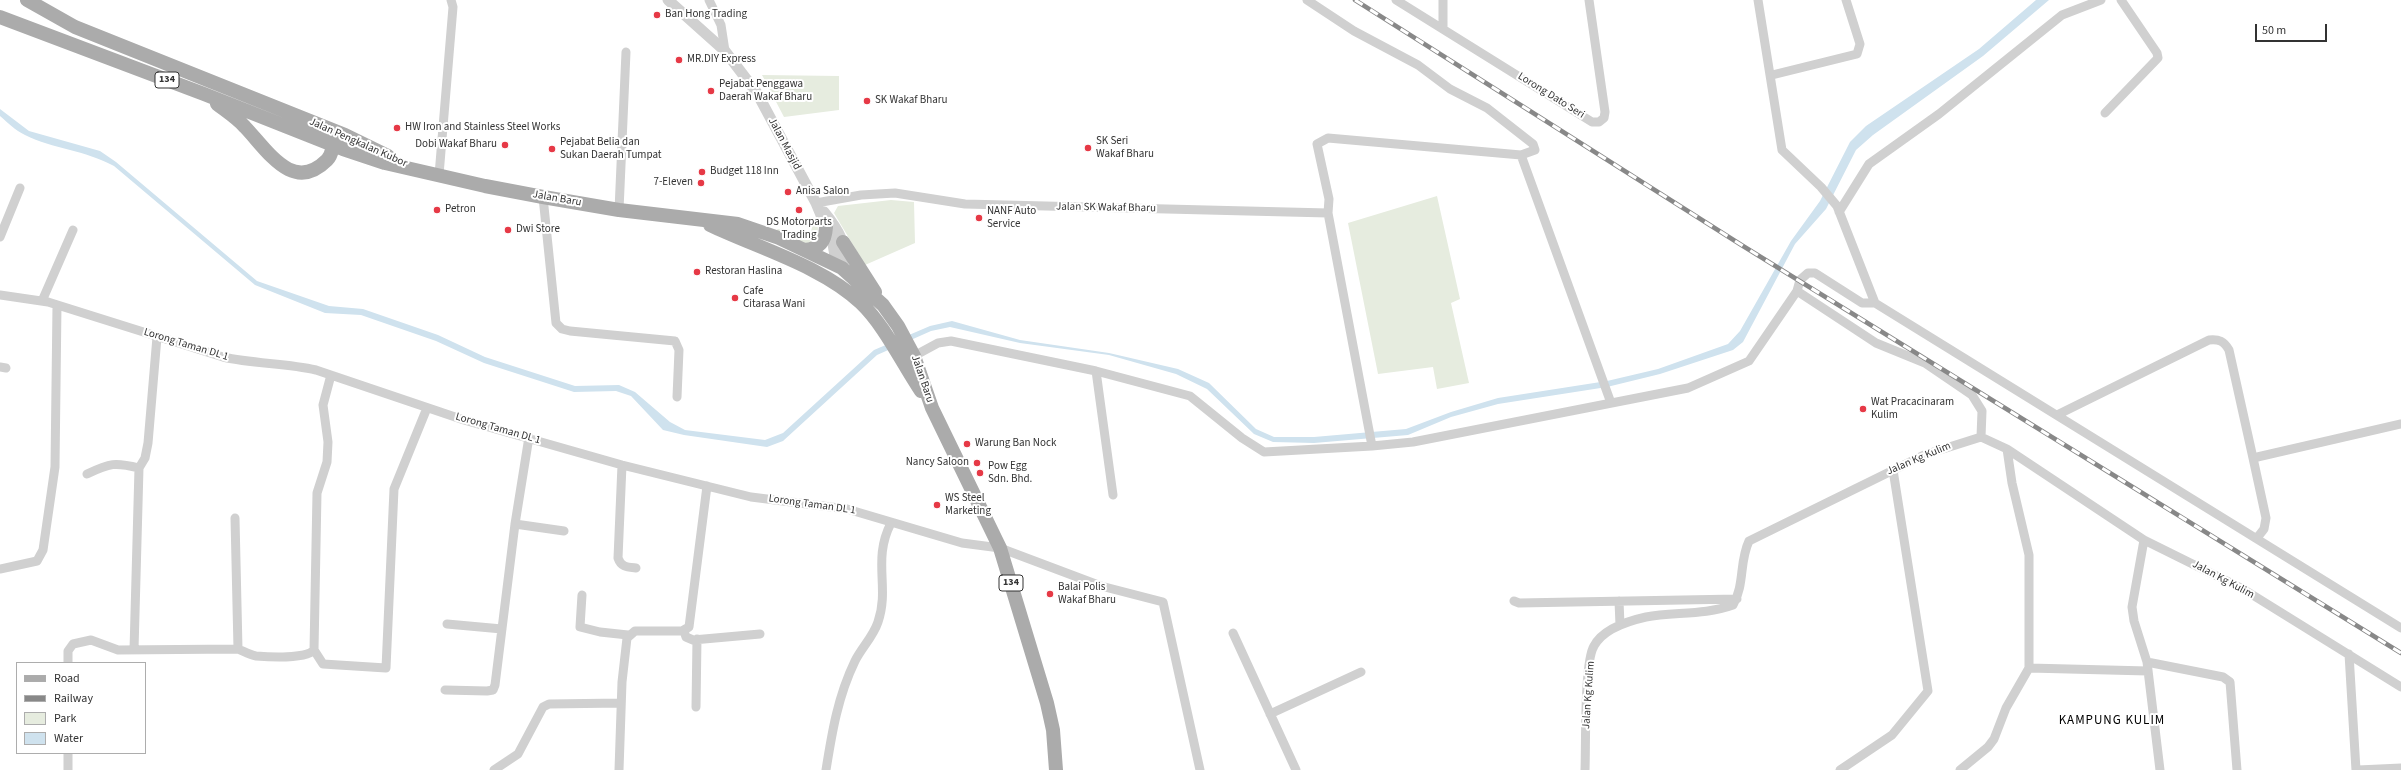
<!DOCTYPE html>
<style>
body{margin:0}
#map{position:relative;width:2401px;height:770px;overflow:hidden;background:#fff;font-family:"Source Sans 3",sans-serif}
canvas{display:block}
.legend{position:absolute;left:16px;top:662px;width:130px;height:92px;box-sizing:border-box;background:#fff;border:1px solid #adadad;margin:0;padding:5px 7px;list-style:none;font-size:12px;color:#333}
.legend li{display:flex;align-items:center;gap:8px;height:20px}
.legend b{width:20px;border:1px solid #adadad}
.scale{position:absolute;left:2255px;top:24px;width:72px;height:18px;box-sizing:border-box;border:2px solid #333;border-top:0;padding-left:5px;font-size:12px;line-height:14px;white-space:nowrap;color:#333;-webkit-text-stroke:3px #fff;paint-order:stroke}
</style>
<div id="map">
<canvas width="2401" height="770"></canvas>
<ul class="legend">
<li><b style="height:5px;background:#ababab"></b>Road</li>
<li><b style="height:5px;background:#888"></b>Railway</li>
<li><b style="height:11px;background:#e6ecdf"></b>Park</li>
<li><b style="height:11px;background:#cfe2ee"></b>Water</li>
</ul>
<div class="scale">50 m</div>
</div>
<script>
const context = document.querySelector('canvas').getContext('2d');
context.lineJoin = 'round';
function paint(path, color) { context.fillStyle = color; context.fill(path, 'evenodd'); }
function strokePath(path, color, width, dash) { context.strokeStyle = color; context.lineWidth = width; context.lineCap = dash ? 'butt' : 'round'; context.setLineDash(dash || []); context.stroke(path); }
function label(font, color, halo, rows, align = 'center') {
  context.font = font + ' "Source Sans 3",sans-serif'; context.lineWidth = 4; context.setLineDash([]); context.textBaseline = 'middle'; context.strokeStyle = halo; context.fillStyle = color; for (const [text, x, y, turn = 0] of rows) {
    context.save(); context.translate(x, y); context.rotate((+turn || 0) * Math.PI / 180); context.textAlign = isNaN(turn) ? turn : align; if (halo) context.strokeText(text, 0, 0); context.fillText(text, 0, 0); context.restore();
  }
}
paint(new Path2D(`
 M762 75 839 76V110L784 117Z
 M1437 196 1460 299 1451 303 1469 383 1437 389 1433 367 1378 374 1348 223Z
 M891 200 914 202 915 243 865 265 834 213 838 206Z
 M813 217 818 228 817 240 805 244 774 232 778 229 807 235 811 233Z`), '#e6ecdf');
paint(new Path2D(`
 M2036 0H2049L1983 56 1873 135 1856 150 1826 209 1795 244 1743 342 1733 350 1660 374 1607 387 1498 404 1451 417 1408 435 1314 443 1273 442 1254 434 1207 389 1176 374 1109 355 1020 343 950 327 931 331 877 355 783 441 767 447 684 435 663 430 631 396 616 391 574 392 484 363 436 341 361 315 325 313 255 285 114 166C85 150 53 149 25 135 15 130 8 123 0 116V109L29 131 100 151 116 162 257 281 329 306 363 309 438 335 485 357 575 386 619 385 635 392 670 422 685 430 765 440 783 433 874 350 930 326 952 321 1020 340 1109 353 1178 369 1209 383 1256 429 1274 437H1314L1406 429 1451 412 1498 398 1607 381 1658 369 1728 344 1740 331 1791 241 1820 201 1850 142 1866 126 1979 49Z`), '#cfe2ee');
strokePath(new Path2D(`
 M709 0 721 25 725 51
 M1307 0 1354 31 1418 65 1450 89 1487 108 1533 144 1535 150 1521 155 1328 138 1317 144 1329 199 1328 213 1372 446
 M1396 0 1592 122H1599L1604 118 1605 112 1589 0
 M1443 0V28
 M1758 0 1782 150 1821 187 1837 206 1875 303 2401 628
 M1772 75 1857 54 1860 44 1846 0
 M2105 113 2158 58 2157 53 2121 0
 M1521 155 1611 403
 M439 175 453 7 451 0
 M543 197 556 323 562 329 570 331 675 341 679 350 677 397
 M816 203 861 195 895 193 965 204 1328 213
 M619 210 626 52
 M1839 212 1869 164 1939 114 2062 15 2101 0
 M0 237 20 188
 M1797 291 1876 343 1925 363 1972 395 1982 411 1981 437
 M0 295 48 302 223 357C254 364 286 363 316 370L464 420 622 465 751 497 847 509 962 543 1000 548 1101 586 1163 602 1200 770
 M42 301 73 230
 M914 356 938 343 951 341 1096 371 1190 396 1242 438 1264 452 1372 446 1413 442 1688 388 1749 361 1797 291 1800 280 1808 273H1815L1862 303H1875
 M0 367 6 368
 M1096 371 1113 495
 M2059 414 2209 340C2219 339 2224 341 2229 350L2253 458
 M622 465 618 558C621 567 627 567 636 568
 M87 474C110 463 115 462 139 468
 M235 518 238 649
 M515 524 564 531
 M2257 538 2264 529 2266 518 2253 458 2401 424
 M2144 540 2132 607 2134 621 2147 662 2160 770
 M0 569 37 561 43 550 55 467 57 305
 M582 595 580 627 600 632 628 635
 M1514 601 1519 603 1737 599
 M1619 601 1620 625
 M447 624 502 629
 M684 631 686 637 693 640 760 634
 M1233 633 1296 770
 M134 650 139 468 145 458 148 443 157 337
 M314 650 323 664 386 668 394 489 427 408
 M2349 654 2356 770
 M2147 662 2223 677 2230 682 2237 770
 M68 663V651L73 644 91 640 118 650 238 649C243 651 250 655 256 656 269 657 306 659 314 650L317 493 327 462 328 442 323 405 331 375
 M2029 668 2148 671
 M445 690 487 691 493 690 495 685 515 524 529 437
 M696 707 697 639
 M1270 714 1361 672
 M68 770V753
 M494 770 518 754 543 707 549 704 621 703
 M619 770 622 682 627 638 635 631H682L689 627 707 486
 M826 770C832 732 838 696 855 661 862 647 873 637 878 622 890 587 872 560 891 523
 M1585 770C1586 746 1584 662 1594 646 1603 629 1628 621 1646 617 1675 612 1705 615 1733 605 1745 584 1739 562 1749 541L1924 455 1981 437 2007 449 2144 540 2243 589 2401 687
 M1840 770 1892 735 1928 691 1893 470
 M1960 770 1988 747 1994 739 2006 708 2029 668V555L2012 483 2007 449
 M2358 770 2401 768`), '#d0d0d0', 9);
strokePath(new Path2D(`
 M668 0 725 51 757 93 816 203 833 244 835 256 833 263
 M824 212C838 229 849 246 842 268`), '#d0d0d0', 11);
strokePath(new Path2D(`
 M27 0 75 27 345 135 388 156
 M0 17 204 94 343 149 385 163 485 186 543 197 619 210 738 224 779 238 842 268 883 305 898 326 914 356 932 408 1000 548 1047 703 1053 730 1056 770
 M217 104C226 111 237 118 245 127 268 151 293 194 327 160 332 155 334 144 332 137
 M710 225C758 248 822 266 861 303 885 326 902 363 921 391
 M843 242 875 292
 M805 250C820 248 825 242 826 227`), '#ababab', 14);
const rail = new Path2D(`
 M1355 0 1743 246 2401 653`);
strokePath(rail, '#888', 4.5);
strokePath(rail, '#fff', 3, [9]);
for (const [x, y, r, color] of [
 [657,15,4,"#e63946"],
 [679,60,4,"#e63946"],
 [711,91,4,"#e63946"],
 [867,101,4,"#e63946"],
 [397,128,4,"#e63946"],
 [505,145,4,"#e63946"],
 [1088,148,4,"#e63946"],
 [552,149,4,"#e63946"],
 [702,172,4,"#e63946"],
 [701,183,4,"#e63946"],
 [788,192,4,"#e63946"],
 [437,210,4,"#e63946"],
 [799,210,4,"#e63946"],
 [979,218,4,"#e63946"],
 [508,230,4,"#e63946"],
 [697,272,4,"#e63946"],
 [735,298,4,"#e63946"],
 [1863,409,4,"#e63946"],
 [967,444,4,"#e63946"],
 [977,463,4,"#e63946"],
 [980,473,4,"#e63946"],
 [937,505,4,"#e63946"],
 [1050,594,4,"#e63946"]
]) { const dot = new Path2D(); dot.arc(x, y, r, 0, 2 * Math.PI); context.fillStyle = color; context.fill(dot); strokePath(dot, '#fff', 1.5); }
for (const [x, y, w] of [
 [167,80,24],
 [1011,583,24]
]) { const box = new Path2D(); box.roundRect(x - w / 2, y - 8, w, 16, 3); context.fillStyle = '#fff'; context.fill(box); strokePath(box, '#333', 1); }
label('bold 10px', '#333', null, [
 ["134",167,80],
 ["134",1011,583]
]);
label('11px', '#333', '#fff', [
 ["Ban Hong Trading",665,15],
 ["MR.DIY Express",687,60],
 ["Pejabat Penggawa",719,85],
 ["Daerah Wakaf Bharu",719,98],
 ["SK Wakaf Bharu",875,101],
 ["HW Iron and Stainless Steel Works",405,128],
 ["SK Seri",1096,142],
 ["Wakaf Bharu",1096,155],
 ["Pejabat Belia dan",560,143],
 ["Sukan Daerah Tumpat",560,156],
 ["Dobi Wakaf Bharu",497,145,"right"],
 ["Budget 118 Inn",710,172],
 ["7-Eleven",693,183,"right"],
 ["Anisa Salon",796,192],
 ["Petron",445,210],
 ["NANF Auto",987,212],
 ["Service",987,225],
 ["DS Motorparts",799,223,"center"],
 ["Trading",799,236,"center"],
 ["Dwi Store",516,230],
 ["Restoran Haslina",705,272],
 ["Cafe",743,292],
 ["Citarasa Wani",743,305],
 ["Wat Pracacinaram",1871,403],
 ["Kulim",1871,416],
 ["Warung Ban Nock",975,444],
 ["Nancy Saloon",969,463,"right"],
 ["Pow Egg",988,467],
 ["Sdn. Bhd.",988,480],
 ["WS Steel",945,499],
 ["Marketing",945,512],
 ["Balai Polis",1058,588],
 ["Wakaf Bharu",1058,601]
], 'left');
label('11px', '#333', '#fff', [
 ["Lorong Dato Seri",1551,96,32],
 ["Jalan Pengkalan Kubor",358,143,24],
 ["Jalan Masjid",784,144,62],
 ["Jalan Baru",557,199,10],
 ["Jalan SK Wakaf Bharu",1106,208,1],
 ["Lorong Taman DL 1",186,345,17],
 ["Jalan Baru",922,379,71],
 ["Lorong Taman DL 1",498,429,16],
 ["Jalan Kg Kulim",1919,459,-23],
 ["Lorong Taman DL 1",812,505,8],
 ["Jalan Kg Kulim",2223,580,28],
 ["Jalan Kg Kulim",1589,695,-86]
]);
context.letterSpacing = '1px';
label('13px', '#000', '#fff', [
 ["KAMPUNG KULIM",2112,721]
]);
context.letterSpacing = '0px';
</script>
